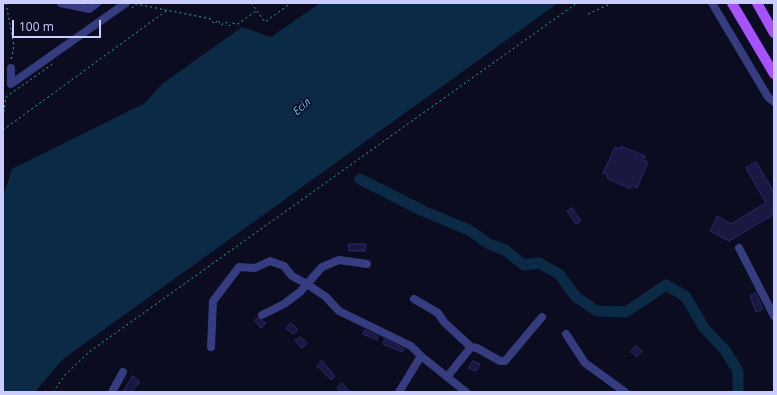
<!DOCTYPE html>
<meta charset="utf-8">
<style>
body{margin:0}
#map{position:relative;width:777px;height:395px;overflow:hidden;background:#0c0c20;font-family:"Open Sans",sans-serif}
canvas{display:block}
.frame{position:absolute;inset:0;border:4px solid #cbccff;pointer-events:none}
.scale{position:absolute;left:12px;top:20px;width:89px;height:18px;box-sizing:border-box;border:2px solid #cbccff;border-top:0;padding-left:5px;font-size:12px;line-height:14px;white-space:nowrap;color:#cbccff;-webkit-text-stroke:3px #0c0c20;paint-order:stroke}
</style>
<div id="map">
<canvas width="777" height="395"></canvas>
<div class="frame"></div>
<div class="scale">100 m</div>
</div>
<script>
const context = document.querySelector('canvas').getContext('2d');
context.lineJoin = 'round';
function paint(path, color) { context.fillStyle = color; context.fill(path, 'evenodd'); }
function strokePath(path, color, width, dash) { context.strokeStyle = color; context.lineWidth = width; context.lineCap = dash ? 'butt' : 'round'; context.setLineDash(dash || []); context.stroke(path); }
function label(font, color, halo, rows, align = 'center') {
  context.font = font + ' "Open Sans",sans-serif'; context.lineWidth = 3; context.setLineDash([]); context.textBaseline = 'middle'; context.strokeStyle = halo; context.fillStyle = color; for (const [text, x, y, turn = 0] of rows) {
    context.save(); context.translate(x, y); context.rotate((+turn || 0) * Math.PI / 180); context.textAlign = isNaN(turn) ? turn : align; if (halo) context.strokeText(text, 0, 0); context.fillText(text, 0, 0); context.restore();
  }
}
paint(new Path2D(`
 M320 3H558L63 359 35 392H3V196L12 169 145 103 162 84 242 27 271 37Z`), '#0a2a45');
strokePath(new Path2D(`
 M360 179 423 211 469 230 489 244 505 250 524 265 539 263 559 274 576 297 597 311 626 312 666 285 686 297 704 328 725 350 738 371V392`), '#0a2a45', 11);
const building = new Path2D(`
 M621 146 645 156 643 160 648 162 637 188 632 185 630 189 607 178 608 175 603 173 615 147 620 149Z
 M756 162 774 192V214L729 241 710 231 717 216 731 224 766 203 746 168Z
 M572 208 581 221 576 224 567 211Z
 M349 244H366L365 251H349Z
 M756 293 763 309 756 312 750 296Z
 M258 318 266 323 261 328 255 321Z
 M291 323 298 330 293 334 286 328Z
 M365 330 378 336 377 340 363 334Z
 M300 337 307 343 302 348 295 341Z
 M385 339 404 349 402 352 383 344Z
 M636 346 642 351 637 357 631 352Z
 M322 361 335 376 331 380 317 366Z
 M473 361 480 364 476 371 469 368Z
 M133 376 140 382 131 392H123Z
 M342 383 350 392H341L337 388Z`);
paint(building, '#1a1741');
strokePath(building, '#2c286e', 1);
strokePath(new Path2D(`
 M6 3 14 46 11 60
 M251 3 265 22 291 3
 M132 8 136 4 211 19 214 24 218 20 221 25 226 22 229 26 232 23 238 24 256 11
 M588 14 612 3
 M3 117 6 97 54 63
 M3 130 166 11
 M53 392 65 375 89 352 577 3`), '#29b498', 1, [2, 3]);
strokePath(new Path2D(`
 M61 3 89 9 97 3
 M712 3 768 97 774 102
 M11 68V84L126 3
 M739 248 774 316
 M414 299 438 313 444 322 471 347 477 348 500 361H505L542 317
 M262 315 284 304 300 292 322 267 339 260 367 264
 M566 334 585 363 625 392
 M211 347 213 301 217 296 239 267 255 268 270 261 284 266 292 276 307 284 326 297 339 311 411 346 421 356 466 392
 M447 377 471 347
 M112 392 123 372
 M399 392 421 356`), '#353d80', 8);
strokePath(new Path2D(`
 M732 3 774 74
 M757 3 774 33`), '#a652ff', 10);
label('italic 11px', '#59c9ff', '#0c0c20', [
 ["Есіл",302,107,-42]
]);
</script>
